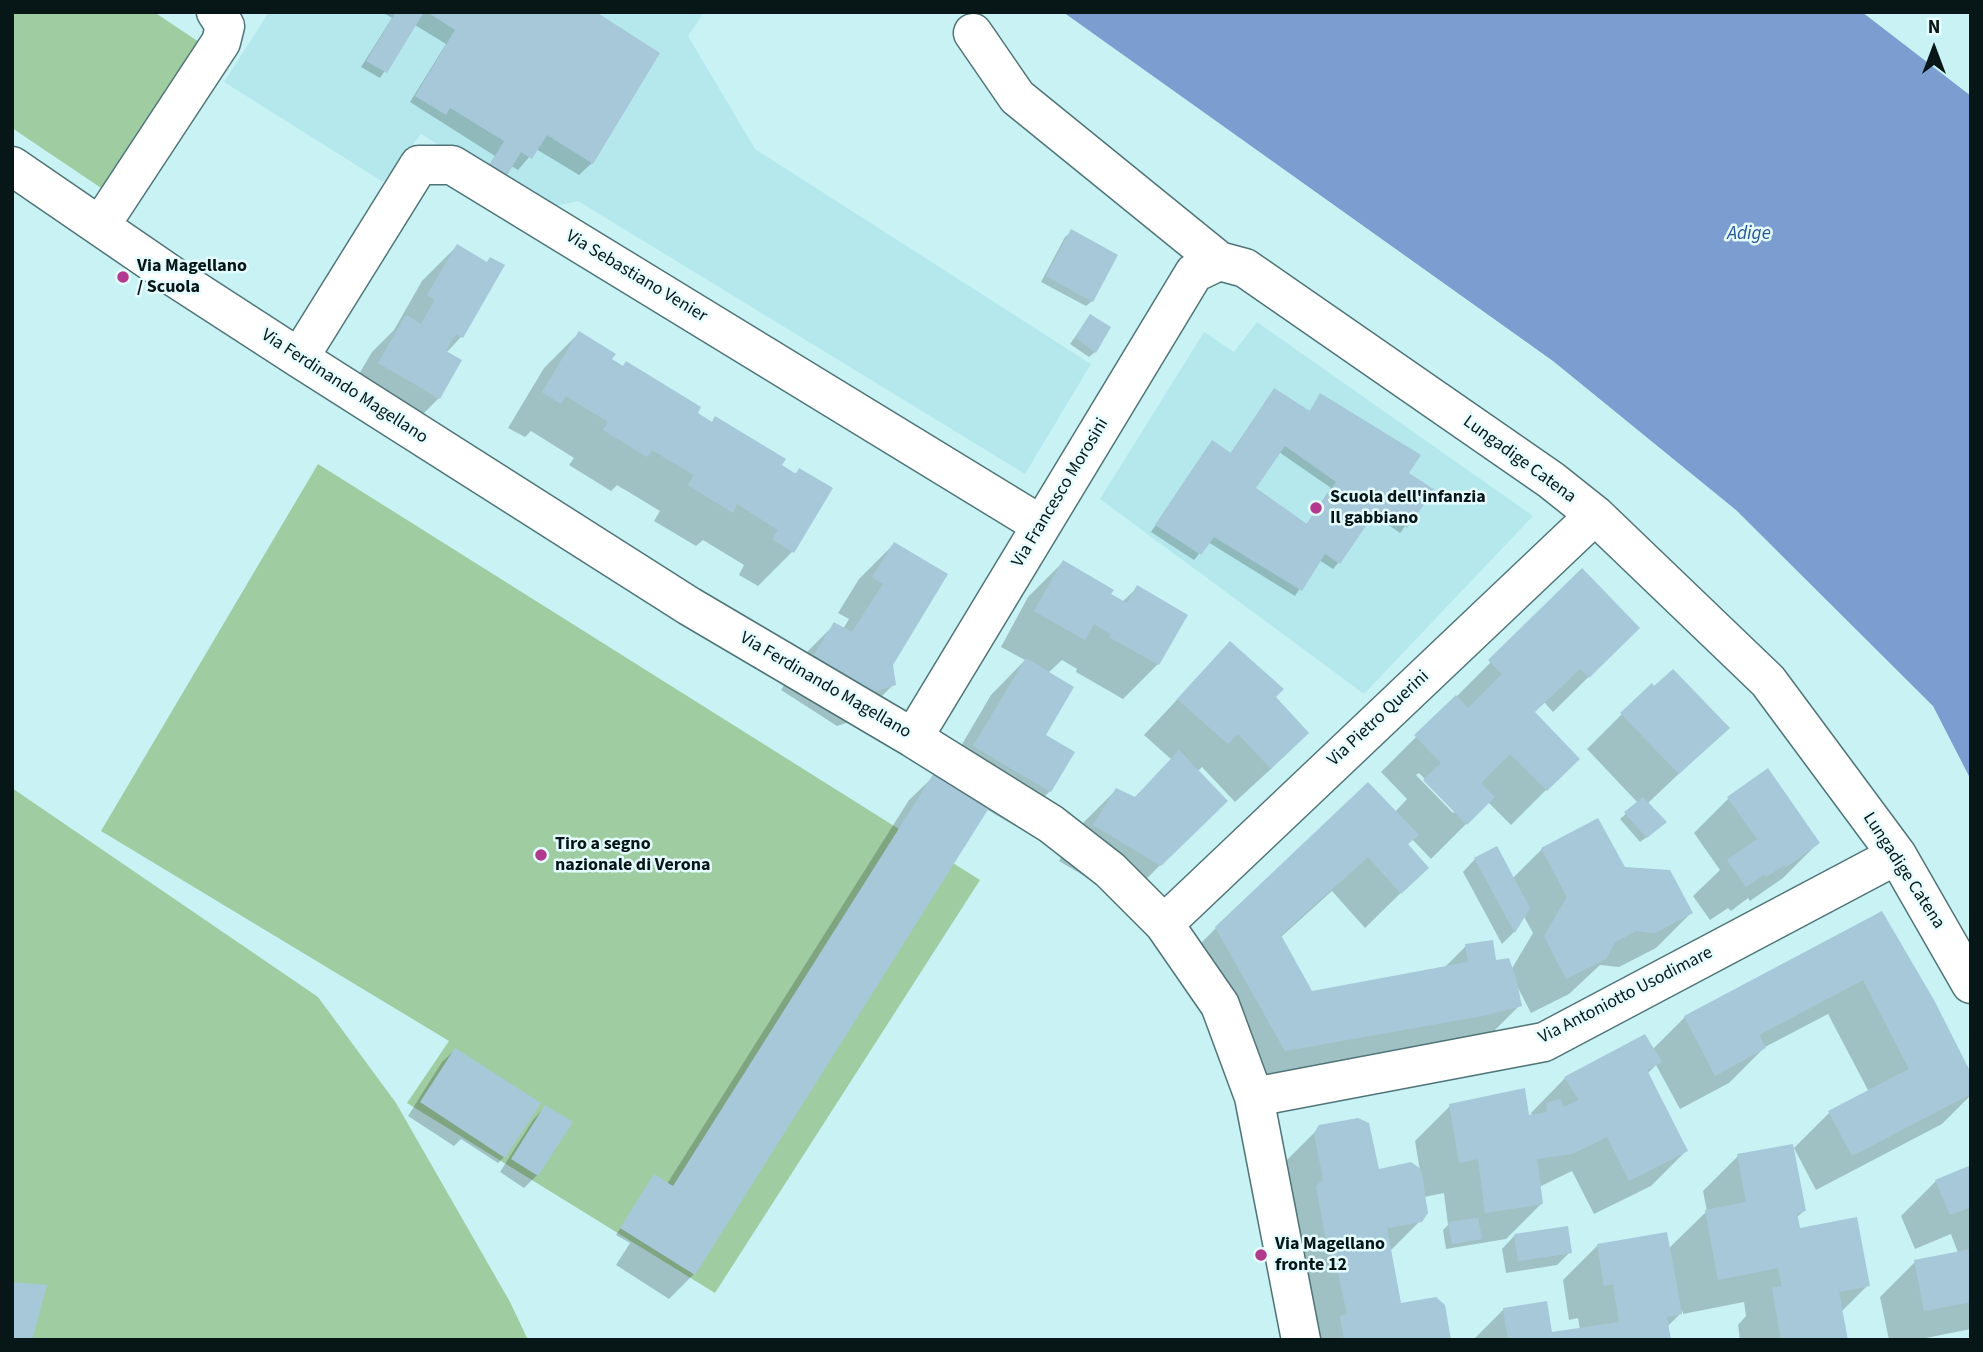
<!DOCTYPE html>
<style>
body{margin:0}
#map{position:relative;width:1983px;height:1352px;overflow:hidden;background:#c9f2f5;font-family:"Source Sans 3",sans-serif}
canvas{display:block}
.frame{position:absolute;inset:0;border:14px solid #071617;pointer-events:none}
.north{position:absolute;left:1899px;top:14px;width:70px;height:70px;-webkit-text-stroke:5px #e4fcfe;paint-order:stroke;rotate:0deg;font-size:19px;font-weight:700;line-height:28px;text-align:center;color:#071617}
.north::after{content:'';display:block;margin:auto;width:24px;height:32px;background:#071617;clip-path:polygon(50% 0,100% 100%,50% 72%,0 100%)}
</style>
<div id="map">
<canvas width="1983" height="1352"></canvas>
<div class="frame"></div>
<div class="north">N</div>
</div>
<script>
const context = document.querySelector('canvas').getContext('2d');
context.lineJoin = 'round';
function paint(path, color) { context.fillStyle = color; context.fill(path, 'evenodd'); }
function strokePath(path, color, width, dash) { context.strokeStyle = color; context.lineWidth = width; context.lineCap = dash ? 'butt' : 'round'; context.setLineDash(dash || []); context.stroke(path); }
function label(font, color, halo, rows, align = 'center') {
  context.font = font + ' "Source Sans 3",sans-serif'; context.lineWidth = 5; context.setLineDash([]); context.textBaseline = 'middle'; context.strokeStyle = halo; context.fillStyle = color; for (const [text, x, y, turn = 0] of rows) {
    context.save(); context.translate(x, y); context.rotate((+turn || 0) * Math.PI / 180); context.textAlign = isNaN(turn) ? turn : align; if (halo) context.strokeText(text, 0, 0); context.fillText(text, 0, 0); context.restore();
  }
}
paint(new Path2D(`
 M269 12H704L688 36 755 149 1091 364 1025 474 578 201 543 209 421 134 383 182 224 82Z
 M1257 322 1533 516 1364 694 1100 499 1204 332 1234 352Z`), '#b5e8ec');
paint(new Path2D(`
 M12 12H154L202 44 107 192 12 128Z
 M318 464 980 880 715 1293 407 1103 449 1041 101 831Z
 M12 788 318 997 396 1103 510 1302 528 1340H12Z`), '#9fcda1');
paint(new Path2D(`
 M1063 12H1862L1971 96V780L1933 706 1736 510 1553 361Z`), '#7b9dcf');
paint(new Path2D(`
 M382 12H593L592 163 579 175 536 149 518 170 511 166 481 177 495 156 410 102 446 44 415 25 380 78 361 67 392 18Z
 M1071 232 1092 301 1086 306 1041 282 1065 237Z
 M457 246 486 263 503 266 461 337 446 353 439 398 404 433 345 398 372 352 394 330 422 281Z
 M1090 316 1095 352 1089 357 1070 344Z
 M579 333 610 360 711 423 715 418 779 466 794 475 799 470 793 551 758 586 739 575 744 565 703 540 696 546 654 521 660 511 617 485 611 491 569 465 574 458 531 431 525 437 508 428 544 368Z
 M1274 390 1309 412 1321 395 1407 474 1432 490 1400 533 1372 513 1338 563 1333 569 1319 560 1295 596 1208 542 1194 560 1151 532 1207 448 1230 454ZM1279 452 1331 488 1306 525 1254 488Z
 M894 544 891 665 894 684 859 719 837 726 781 690 800 659 835 624 843 629 849 619 838 613 859 579Z
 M1063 562 1122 602 1137 588 1185 616 1158 664 1123 699 1076 672 1077 669 1062 660 1048 673 1044 736 1050 791 1015 826 986 809 694 1274 669 1299 616 1265 630 1243 616 1235 655 1176 667 1184 909 800 934 776 941 780 991 695 1025 660 1001 647 1028 597Z
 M1582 571 1638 628 1553 712 1544 702 1533 713 1578 758 1511 825 1488 802 1431 859 1412 839 1406 845 1426 868 1365 928 1332 891 1281 937 1311 993 1444 968 1466 946 1511 970 1533 933 1523 915 1514 932 1502 944 1463 872 1475 859 1512 879 1542 849 1624 869 1691 913 1656 948 1619 967 1600 965 1569 994 1531 1013 1517 986 1520 1005 1485 1040 1250 1085 1181 963 1216 928 1395 812 1407 799 1381 772ZM1419 773 1456 811 1453 813 1416 775Z
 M1230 643 1273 697 1272 768 1235 802 1202 767 1197 772 1225 801 1125 900 1059 861 1081 825 1116 790 1134 798 1172 760 1144 735Z
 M1622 714 1727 728 1647 804 1659 828 1640 842 1620 819 1638 803 1587 749Z
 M1729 798 1818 843 1783 878 1750 901 1748 898 1731 911 1728 908 1710 920 1693 896 1720 870 1694 833Z
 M1881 914 1971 1077V1095L1942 1124 1816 1190 1794 1148 1829 1113 1869 1092 1828 1014 1765 1047 1729 1083 1680 1109 1656 1065 1647 1074 1686 1151 1651 1186 1594 1214 1572 1171 1539 1187 1541 1204 1506 1239 1446 1249 1443 1230 1448 1225 1444 1193 1424 1197 1420 1221 1390 1251 1400 1306 1449 1340H1310L1285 1162 1320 1127 1377 1171H1420L1415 1141 1450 1106 1532 1116 1531 1113 1565 1078 1652 1050 1685 1017Z
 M455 1050 504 1157 498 1163 461 1139 454 1146 408 1116 442 1062Z
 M545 1107 570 1123 537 1175 524 1188 500 1172 533 1120Z
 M1738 1156 1804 1211 1796 1218 1799 1230 1868 1285 1841 1312 1847 1340H1740L1738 1325 1746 1316 1744 1302 1683 1314V1311L1667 1327 1669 1340H1473L1504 1309 1550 1335 1580 1330 1578 1318 1569 1320 1563 1280 1598 1245 1668 1249 1707 1211 1703 1191Z
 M1971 1166V1329L1916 1340H1889L1880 1297 1915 1262 1958 1253 1951 1234 1915 1249 1901 1216 1936 1181Z
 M1514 1236 1570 1252 1557 1265 1506 1273 1502 1249Z`), '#0003');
paint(new Path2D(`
 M396 12H424L387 73 366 61Z
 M427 12H596L660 53 593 164 547 135 532 159 521 152 503 182 486 171 504 141 450 108 446 115 415 96 455 30Z
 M1071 229 1118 255 1093 302 1046 276Z
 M457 244 487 262 490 257 505 265 463 338 456 334 446 351 462 360 440 399 378 363 406 315 421 324 435 300 427 295Z
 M1090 314 1111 327 1096 353 1075 337Z
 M579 331 616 354 612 359 623 366 626 361 701 407 698 413 712 422 715 416 786 459 782 465 796 474 799 468 833 488 794 553 772 539 778 530 737 504 733 513 688 485 694 475 652 450 647 457 603 430 608 422 566 396 561 404 542 392Z
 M1274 388 1310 411 1320 393 1421 455 1409 473 1435 490 1407 528 1378 508 1340 564 1325 554 1302 591 1214 537 1201 555 1155 525 1212 440 1231 453ZM1285 446 1336 482 1307 524 1256 488Z
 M894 542 948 574 893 665 896 685 873 692 814 655 834 622 852 632 883 584 872 577Z
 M1063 560 1114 590 1111 594 1127 603 1137 585 1188 615 1159 665 1109 637 1111 634 1094 624 1085 640 1034 611Z
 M1582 568 1640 628 1589 678 1580 669 1535 712 1580 759 1547 791 1510 754 1481 783 1495 797 1467 825 1423 780 1441 763 1414 735 1456 695 1468 708 1502 674 1488 660Z
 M1230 641 1284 689 1276 697 1309 733 1271 769 1238 734 1228 744 1177 699Z
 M1026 658 1074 687 1046 735 1075 752 1051 792 973 746Z
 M1673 669 1730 728 1679 774 1620 713 1652 683 1654 686Z
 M1179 750 1228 801 1161 866 1093 825 1116 788 1135 797Z
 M1768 768 1820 843 1786 867 1784 865 1766 877 1764 874 1746 887 1727 860 1757 839 1727 797Z
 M934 773 989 808 695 1275 620 1228 654 1174 673 1186Z
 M1368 782 1419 835 1408 844 1429 868 1401 894 1368 857 1281 935 1312 991 1468 962 1465 944 1493 940 1496 960 1509 958 1516 978 1522 1006 1482 1016 1285 1051 1215 927Z
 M1643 797 1667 822 1647 838 1624 812Z
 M1598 818 1625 867 1670 870 1693 913 1655 933 1636 931 1615 942 1606 959 1566 979 1544 936 1567 897 1541 848Z
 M1497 846 1530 908 1515 933 1474 858Z
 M1882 911 1934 1000 1971 1073V1094L1852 1156 1828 1111 1909 1069 1863 980 1759 1035 1766 1048 1715 1076 1684 1016Z
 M1645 1034 1662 1062 1647 1070 1688 1151 1629 1181 1607 1137 1572 1154 1537 1159 1543 1204 1485 1213 1478 1159 1459 1163 1449 1104 1525 1088 1529 1115 1547 1112 1546 1103 1560 1099 1564 1107 1579 1100 1564 1077Z
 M455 1048 541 1103 505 1158 420 1102Z
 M545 1105 573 1122 538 1176 511 1159Z
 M1358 1118 1369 1123 1379 1169 1411 1162 1421 1169 1428 1213 1422 1222 1387 1228 1401 1303 1436 1297 1445 1305 1451 1340H1344L1340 1316 1347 1314 1331 1240 1326 1241 1316 1186 1323 1179 1314 1133 1319 1125Z
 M1793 1144 1806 1211 1797 1213 1800 1228 1857 1217 1870 1286 1839 1292 1848 1340H1781L1772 1288 1782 1286 1778 1268 1718 1280 1705 1210 1746 1202 1737 1154Z
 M1971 1165V1207L1950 1215 1935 1180Z
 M1478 1218 1482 1239 1452 1244 1448 1222Z
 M1568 1226 1572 1253 1518 1261 1514 1234Z
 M1667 1232 1682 1314 1667 1317 1671 1340H1508L1503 1308 1547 1301 1552 1332 1619 1322 1613 1284 1604 1286 1597 1244Z
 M1971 1249V1302L1924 1311 1914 1260Z
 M12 1282 47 1285 32 1340H12Z`), '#a7c8d9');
const minor = new Path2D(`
 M973 33 1017 97 1219 261 1245 268 1551 480 1595 515 1768 681 1897 855 1971 984
 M12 166 171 275 299 358 689 606 913 738 1051 824 1110 870 1164 924 1220 1005 1254 1097 1301 1340
 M100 226 221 42 225 26 216 12
 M299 358 419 165H452L1041 525
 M913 738 1194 273 1219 261
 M1164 924 1595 515
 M1254 1097 1544 1042 1897 855`);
strokePath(minor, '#4f7578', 41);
strokePath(minor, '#fff', 38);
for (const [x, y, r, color] of [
 [123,277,7,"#b2398d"],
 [1316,508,7,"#b2398d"],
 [541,855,7,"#b2398d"],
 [1261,1255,7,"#b2398d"]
]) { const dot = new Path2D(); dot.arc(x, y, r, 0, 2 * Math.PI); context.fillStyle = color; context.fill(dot); strokePath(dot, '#e4fcfe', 2.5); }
label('bold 18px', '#071617', '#e4fcfe', [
 ["Via Magellano",137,267],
 ["/ Scuola",137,288],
 ["Scuola dell'infanzia",1330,498],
 ["Il gabbiano",1330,519],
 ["Tiro a segno",555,845],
 ["nazionale di Verona",555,866],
 ["Via Magellano",1275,1245],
 ["fronte 12",1275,1266]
], 'left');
label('18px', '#071617', '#e4fcfe', [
 ["Via Sebastiano Venier",636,277,31],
 ["Via Ferdinando Magellano",344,387,33],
 ["Lungadige Catena",1519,460,36],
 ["Via Francesco Morosini",1061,493,-59],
 ["Via Ferdinando Magellano",825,686,30],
 ["Via Pietro Querini",1379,719,-43],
 ["Lungadige Catena",1903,871,57],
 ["Via Antoniotto Usodimare",1626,996,-27]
]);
label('italic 19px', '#295392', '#e4fcfe', [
 ["Adige",1749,235]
]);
</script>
